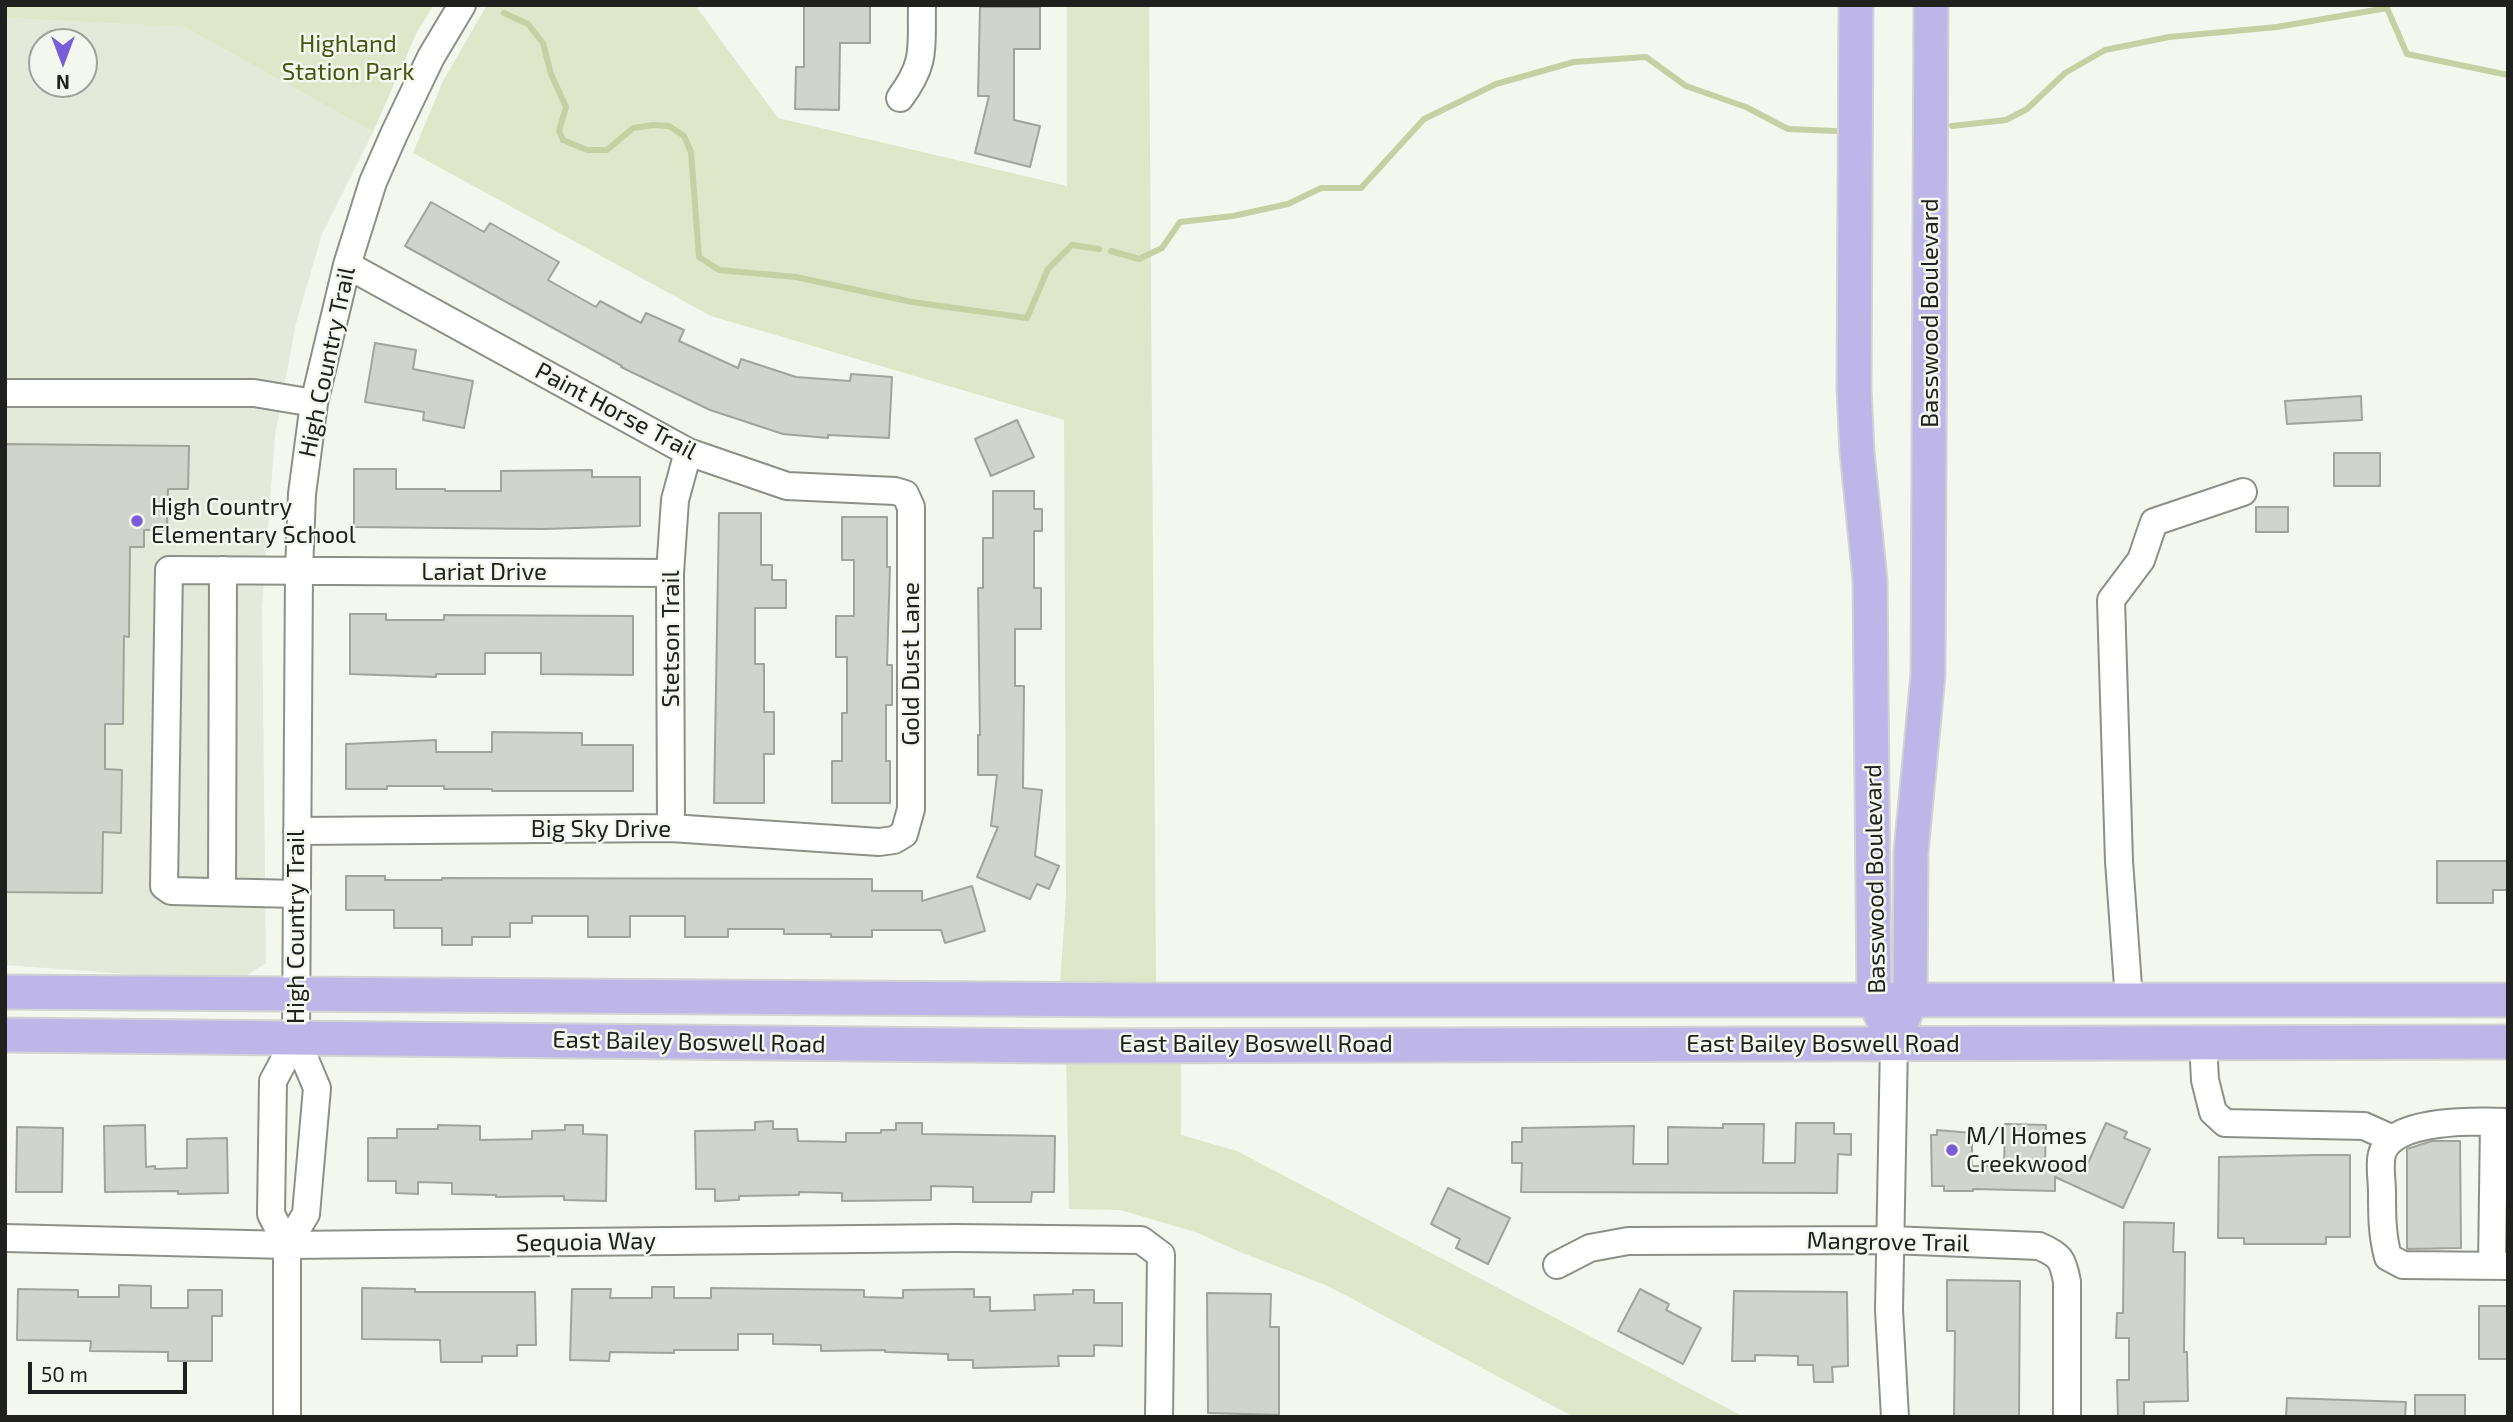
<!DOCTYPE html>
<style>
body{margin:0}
#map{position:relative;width:2513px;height:1422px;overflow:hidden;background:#f4f7ed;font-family:"Exo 2",sans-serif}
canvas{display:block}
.frame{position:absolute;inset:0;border:7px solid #20211e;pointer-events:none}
.north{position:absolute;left:28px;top:28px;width:70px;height:70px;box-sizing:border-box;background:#f4f7ed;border:2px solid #9fa19a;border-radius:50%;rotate:180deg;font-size:19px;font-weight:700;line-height:28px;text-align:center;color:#20211e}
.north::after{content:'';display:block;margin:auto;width:24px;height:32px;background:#795cd7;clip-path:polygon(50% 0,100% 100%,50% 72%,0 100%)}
.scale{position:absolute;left:28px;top:1362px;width:159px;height:32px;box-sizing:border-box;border:4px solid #20211e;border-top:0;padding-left:9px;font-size:21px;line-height:24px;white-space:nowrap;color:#20211e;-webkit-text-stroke:5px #f4f7ed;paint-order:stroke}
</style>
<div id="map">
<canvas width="2513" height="1422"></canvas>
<div class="frame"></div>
<div class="north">N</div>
<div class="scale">50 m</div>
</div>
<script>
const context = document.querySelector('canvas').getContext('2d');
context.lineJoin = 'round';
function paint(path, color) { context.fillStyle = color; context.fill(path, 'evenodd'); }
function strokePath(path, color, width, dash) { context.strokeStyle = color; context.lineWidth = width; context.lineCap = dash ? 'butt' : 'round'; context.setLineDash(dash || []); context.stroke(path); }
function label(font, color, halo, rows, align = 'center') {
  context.font = font + ' "Exo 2",sans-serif'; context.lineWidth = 5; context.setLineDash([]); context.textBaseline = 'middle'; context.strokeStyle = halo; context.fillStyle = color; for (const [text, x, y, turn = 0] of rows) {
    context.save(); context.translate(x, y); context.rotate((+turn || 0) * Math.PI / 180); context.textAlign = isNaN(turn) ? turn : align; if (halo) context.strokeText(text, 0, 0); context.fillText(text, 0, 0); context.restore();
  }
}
paint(new Path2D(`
 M5 18 184 27 373 132 322 234 296 323 275 435 262 608 266 963 237 982 5 965ZM42 42H84V84H42Z`), '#e4e9d9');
paint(new Path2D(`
 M5 5H434L417 32 373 132 184 27 5 18Z
 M487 5H695L778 118 1067 186V5H1149L1156 982 1060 985 1066 897 1064 420 711 316 413 153 443 81Z
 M1066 1053 1181 1056V1135L1237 1151 1744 1417H1574L1328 1286 1240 1252 1198 1233 1121 1210 1069 1209Z`), '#dee7c9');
strokePath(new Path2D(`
 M504 13 528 24 543 43 551 74 566 107 559 131 563 140 587 150H607L633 128 653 125 669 126 684 136 691 152 699 257 719 270 796 277 912 302 1027 318 1048 269 1072 245 1099 249
 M1952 126 2006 120 2027 109 2065 73 2105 50 2169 37 2277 27 2387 8 2407 54 2508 75
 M1111 251 1139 259 1162 248 1180 222 1233 216 1288 204 1321 188H1361L1424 119 1496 84 1574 62 1646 57 1686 86 1746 107 1788 129 1835 131`), '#c4d1a4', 6);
const building = new Path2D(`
 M804 5H870V43H840L839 110 795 109 796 67H804Z
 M980 7H1040V49H1014V120L1040 126 1030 167 975 153 989 96H978Z
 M431 202 484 232 490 223 559 262 548 280 596 307 600 301 641 323 646 313 684 330 679 341 738 368 741 359 796 377 850 381 851 374 892 377 889 438 828 435V438L783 434 710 410 621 367 622 366 405 246Z
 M375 343 416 350 413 369 473 381 464 428 423 420 424 412 365 402Z
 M2361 396 2362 420 2287 424 2285 401Z
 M1017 420 1034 457 991 476 975 439Z
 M5 444 189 446 188 489H168L167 530H144V547H130L129 637 124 636 123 724H105V769L122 770 121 833 103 832 102 893 5 892Z
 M2334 453H2380V486H2334Z
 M354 469H396V489H445V491H501V471L592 470V477H640V526L543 529 354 527Z
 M993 491H1034V509H1042V531H1034V588H1041V629H1015V686H1024L1023 788 1042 790 1035 856 1059 866 1049 889 1037 884 1030 899 977 877 998 827 991 826 997 775H978V735H980L978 588H983V538H993Z
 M2256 507H2288V532H2256Z
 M719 513H761V565H772V580H786V608H755V664H764V712H774V754H764V803H714Z
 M842 517H887V567H890L887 665H892V705H886V761H890V803H832V761H842V713H847V657H836V616H854V560H842Z
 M350 614H386V620H444V615L633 616V675L541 674V653H485V674H436V677L350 674Z
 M492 732 582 733V745H633V791H492V789H444V786H387V789H346V744L436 740V752H492Z
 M2437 861H2508V890H2493V903H2437Z
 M346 876H385V880H442V878L872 879V891H922V901L972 886 985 931 945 943 941 930H872V937H831V934H784V929H728V937H685V916H630V937H588V916H532V923H510V937H472V945H442V928H394V910H346Z
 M773 1121V1129H797L798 1141 846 1142V1133H881V1130H896V1123H922V1134L1055 1136 1054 1192H1032L1031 1202H973V1187L931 1186V1200L842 1201V1193L799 1192V1195L739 1196V1200L715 1201V1189H696L695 1131 755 1130V1122Z
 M1796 1123H1834V1134H1851V1155L1838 1154 1837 1193 1521 1192 1522 1163H1512V1142H1522V1128L1634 1126 1633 1164H1668V1127L1723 1128V1124H1764L1763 1163H1795Z
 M2106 1123 2127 1132 2124 1138 2150 1149 2123 1208 2055 1177V1191L1973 1189V1191H1944V1186H1932L1931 1135H1937V1130L1972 1133V1166H2004L2005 1124 2046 1125 2045 1165 2075 1166 2078 1159 2088 1163Z
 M145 1125 146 1167 155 1166V1169L187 1168V1139L227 1138 228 1193 178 1194V1191L105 1192 104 1126Z
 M438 1125 480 1126V1140L532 1139V1131L565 1130V1125H583V1134L607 1135 606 1201 564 1200V1196L496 1197V1195L452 1194V1183L418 1182V1194L396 1193V1181H368V1138H397V1129H438Z
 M17 1127 63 1128 62 1192H16Z
 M2432 1141H2460L2461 1248 2407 1249V1149Z
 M2316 1155H2350V1237H2326V1244H2244V1238H2218L2219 1157Z
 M1448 1188 1510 1218 1488 1264 1456 1248 1460 1239 1431 1224Z
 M2124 1222 2174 1223 2173 1252H2185L2184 1352H2187L2188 1401 2144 1402V1417H2118L2117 1380H2129V1338H2116L2117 1313H2123Z
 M1947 1280 2020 1281 2019 1417H1954L1955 1331H1947Z
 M119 1285 151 1286V1308H188V1290H222V1316H212V1361H168V1352L90 1351 91 1341 17 1340 18 1289 78 1290V1297H119Z
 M652 1287H674V1298H711V1288L864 1290V1297L903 1298V1290L974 1289V1297H990V1311L1035 1310 1034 1295 1073 1294V1290H1094V1303H1122V1346L1094 1345V1356H1058L1059 1366 973 1368V1360H948V1354L885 1352V1350L821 1351V1345L773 1344V1334H738V1350H674V1353L610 1352 609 1361 570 1360 572 1289H611L610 1298H652Z
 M362 1288 415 1289V1292H535L536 1345H517V1356H482V1362H441L440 1340 362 1339Z
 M1640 1289 1669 1304 1666 1310 1701 1328 1683 1364 1618 1331Z
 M1734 1291 1847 1292 1848 1366 1832 1367 1833 1382H1814L1813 1365H1798V1356L1755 1355V1361H1732Z
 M1207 1293 1271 1294 1270 1327H1279V1415L1208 1413Z
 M2479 1306H2508V1359H2479Z
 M2415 1395H2465V1417H2415Z
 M2287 1398 2406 1402 2405 1417H2286Z`);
paint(building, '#d1d4cb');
strokePath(building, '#a1a49b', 2);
const minor = new Path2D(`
 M900 98C927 62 921 47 922 5
 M5 393H254L314 403
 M671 828 670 573 675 500 688 452
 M297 831 671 828 879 842 894 840 904 834 911 809V507L905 494 895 491 787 486 688 452 347 265
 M222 892 223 570
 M297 894 171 891 164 886 169 570 670 573
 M2129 1000 2119 861 2111 600 2141 560 2154 522 2243 492
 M1894 1043 1889 1310 1895 1417
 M2203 1043 2205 1080 2213 1112 2225 1123 2364 1126 2393 1139
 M2508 1122C2479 1121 2391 1118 2382 1154 2379 1165 2382 1180 2382 1192 2382 1215 2382 1235 2388 1257L2403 1265 2508 1266
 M5 1238 287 1245 955 1238 1141 1240 1161 1255 1159 1417
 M287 1245 306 1214 317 1088 296 1038 299 571 302 494 314 403 347 265 373 182 395 132 431 57 462 5
 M1557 1265 1590 1248 1628 1241 1891 1240 2039 1246C2060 1255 2063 1259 2067 1282V1417
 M2492 1266 2494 1122
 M287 1417V1245L271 1214 273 1081 296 1038`);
const major = new Path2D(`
 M1856 5 1854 389 1857 452 1870 580 1874 999 1883 1019
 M5 992 1134 1000H2508
 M1903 1019 1910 1000 1911 852 1928 675 1931 5
 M5 1035 1056 1046 2508 1042`);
strokePath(minor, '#8d9087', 30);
strokePath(major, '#d2d3d2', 37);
strokePath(minor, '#fff', 26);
strokePath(major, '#beb5e9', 33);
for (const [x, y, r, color] of [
 [137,521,7,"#795cd7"],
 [1952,1150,7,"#795cd7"]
]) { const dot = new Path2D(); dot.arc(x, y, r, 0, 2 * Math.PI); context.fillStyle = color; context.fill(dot); strokePath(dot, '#f4f7ed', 2.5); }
label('24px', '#475511', '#f4f7ed', [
 ["Highland",348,44],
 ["Station Park",348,72]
]);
label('24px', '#20211e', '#f4f7ed', [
 ["Basswood Boulevard",1930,313,-90],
 ["High Country Trail",327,362,-78],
 ["Paint Horse Trail",616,411,28],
 ["Lariat Drive",484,572],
 ["Stetson Trail",671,639,-90],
 ["Gold Dust Lane",911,664,-90],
 ["Big Sky Drive",601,829],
 ["Basswood Boulevard",1875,879,-91],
 ["High Country Trail",296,927,-90],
 ["East Bailey Boswell Road",689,1042,1],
 ["East Bailey Boswell Road",1256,1044],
 ["East Bailey Boswell Road",1823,1044],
 ["Sequoia Way",586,1242,-1],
 ["Mangrove Trail",1888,1242,1]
]);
label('24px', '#20211e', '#f4f7ed', [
 ["High Country",151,507],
 ["Elementary School",151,535],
 ["M/I Homes",1966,1136],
 ["Creekwood",1966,1164]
], 'left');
</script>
